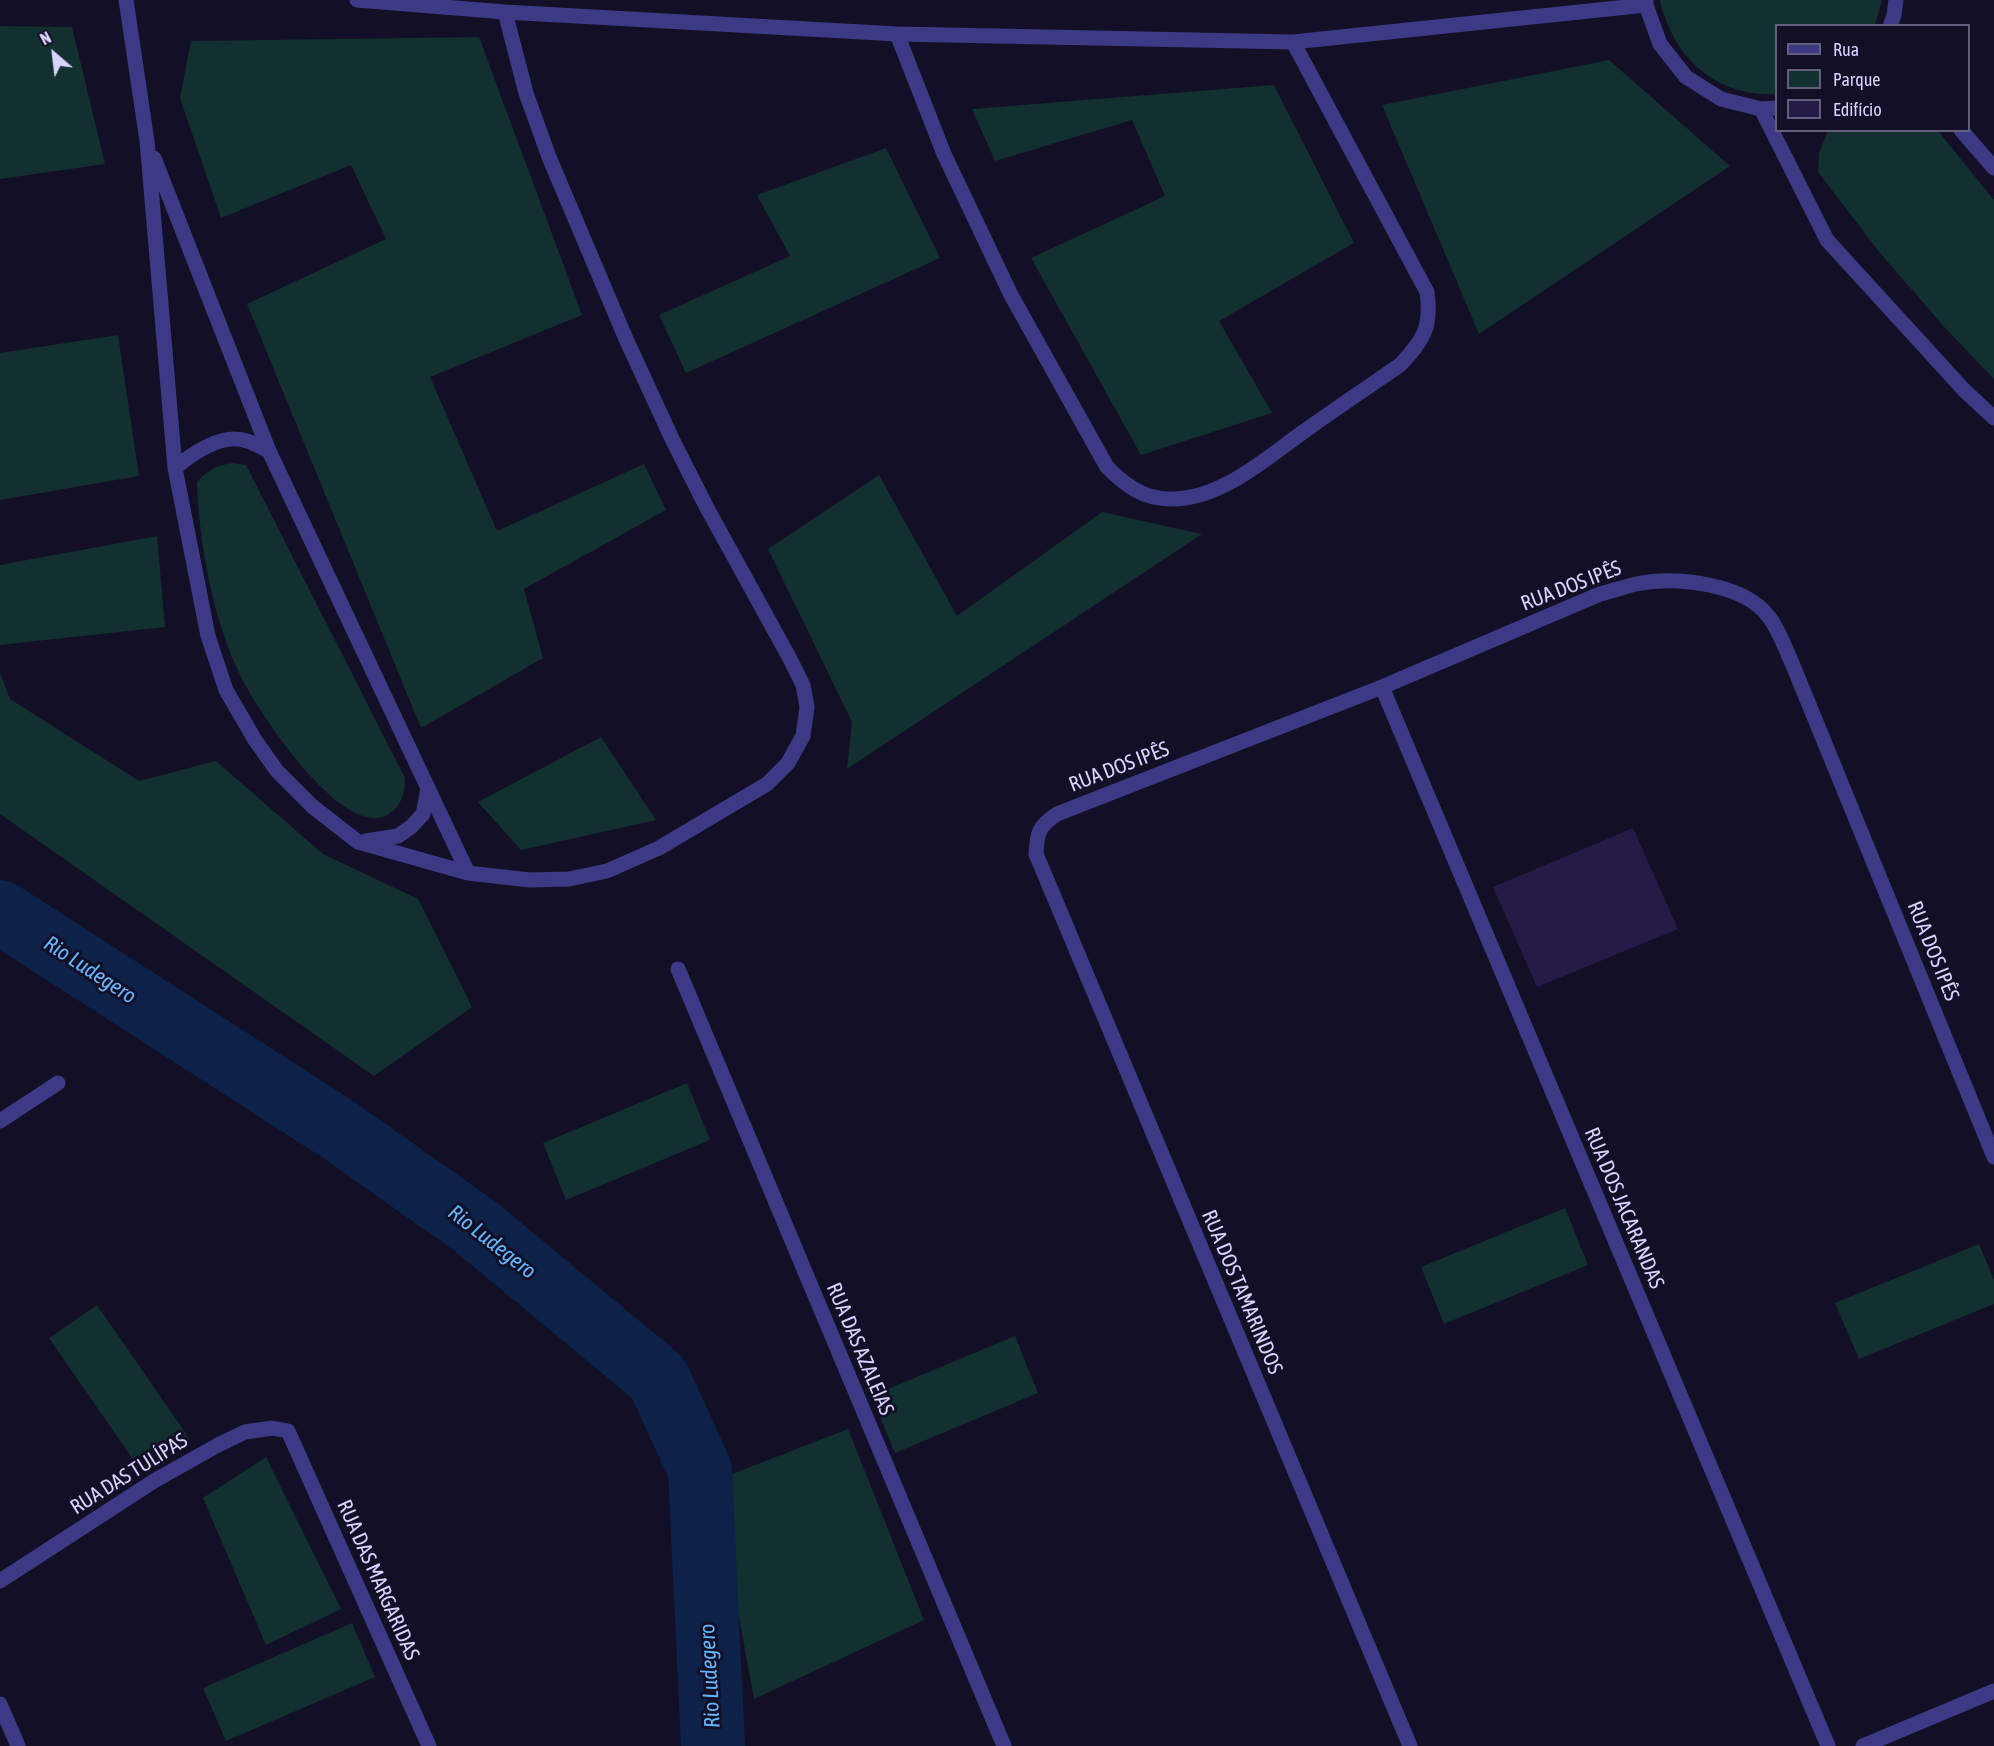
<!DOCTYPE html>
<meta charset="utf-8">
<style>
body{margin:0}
#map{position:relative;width:1994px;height:1746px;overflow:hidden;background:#130f26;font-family:"Asap Condensed",sans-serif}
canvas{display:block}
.legend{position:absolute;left:1775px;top:24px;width:195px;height:108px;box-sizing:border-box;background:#130f26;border:2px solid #625e7d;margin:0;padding:8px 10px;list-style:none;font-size:18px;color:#d9d4ff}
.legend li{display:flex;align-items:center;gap:12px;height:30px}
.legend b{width:30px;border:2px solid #625e7d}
.north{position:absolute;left:24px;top:24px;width:60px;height:60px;-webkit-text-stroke:4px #130f26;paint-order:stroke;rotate:332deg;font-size:16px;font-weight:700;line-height:24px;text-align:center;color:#d9d4ff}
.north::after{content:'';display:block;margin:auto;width:21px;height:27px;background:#d9d4ff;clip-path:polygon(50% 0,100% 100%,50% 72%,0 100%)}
</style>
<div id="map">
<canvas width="1994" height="1746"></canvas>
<ul class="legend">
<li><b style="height:8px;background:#3d3a85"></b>Rua</li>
<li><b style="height:16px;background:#12302f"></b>Parque</li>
<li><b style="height:16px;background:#241b47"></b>Edifício</li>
</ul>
<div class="north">N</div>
</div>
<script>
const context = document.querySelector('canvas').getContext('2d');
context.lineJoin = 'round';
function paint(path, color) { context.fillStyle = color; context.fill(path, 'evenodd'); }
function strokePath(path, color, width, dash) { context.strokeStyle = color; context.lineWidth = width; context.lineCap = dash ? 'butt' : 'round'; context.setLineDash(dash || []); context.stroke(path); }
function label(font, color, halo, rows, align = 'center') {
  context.font = font + ' "Asap Condensed",sans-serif'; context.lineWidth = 6; context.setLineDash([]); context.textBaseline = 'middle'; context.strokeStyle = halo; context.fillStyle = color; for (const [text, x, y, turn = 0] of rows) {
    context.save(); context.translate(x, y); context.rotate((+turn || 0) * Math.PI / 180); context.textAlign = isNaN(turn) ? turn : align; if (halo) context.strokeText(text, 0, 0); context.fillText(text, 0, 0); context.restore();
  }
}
paint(new Path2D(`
 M1660 0H1882L1875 25 1776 26V94C1727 97 1684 69 1667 22 1664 15 1661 8 1660 0Z
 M0 26 72 27 105 164 0 179Z
 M479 37 582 315 430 377 497 531 644 464 666 510 524 589 543 658 421 728 247 304 386 239 351 165 221 218 180 98 191 41Z
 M1609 60 1730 166 1479 334 1382 105Z
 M1274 85 1354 243 1219 321 1272 413 1141 455 1031 258 1165 196 1132 120 995 161 972 109Z
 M1828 131H1938L1994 200V379L1947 330 1880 253 1818 172 1819 153Z
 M886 148 940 258 686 373 659 315 790 256 757 195Z
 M118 335 139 476 0 500V353Z
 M233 463 246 465 405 778C405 793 402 805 389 814 344 843 258 711 241 677 213 620 199 545 197 482 208 470 217 465 233 463Z
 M879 475 957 616 1102 512 1202 534 847 769 852 722 768 549Z
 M157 536 165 627 0 645V565Z
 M0 673 10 699 139 781 216 761 323 854 418 899 472 1007 374 1076 0 814Z
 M601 737 656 820 521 850 478 802Z
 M687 1083 710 1140 566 1200 543 1143Z
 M1565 1208 1588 1265 1444 1324 1421 1267Z
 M1979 1244 1994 1280V1304L1859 1359 1835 1303Z
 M97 1305 189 1438 141 1471 49 1338Z
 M1015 1336 1038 1393 895 1453 871 1396Z
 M848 1429 924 1620 754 1699 714 1481Z
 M266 1457 341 1609 266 1645 203 1498Z
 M352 1623 375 1677 226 1741 203 1688Z`), '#12302f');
strokePath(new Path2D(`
 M0 912 339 1130 476 1227 658 1378 700 1470 713 1746`), '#0c2248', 64);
paint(new Path2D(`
 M1633 828 1678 929 1537 987 1493 887Z`), '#241b47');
strokePath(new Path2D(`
 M126 0 147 141 175 468 208 636 226 690 255 740 277 771 312 806 358 842 468 873 530 880 569 879 607 871 659 848 767 784 788 763 803 736 807 707 803 685 789 657 707 508 673 441 626 339 549 157 526 93 505 12
 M357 0 505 12 897 34 1293 42 1646 5
 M1646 0V5L1660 44 1686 77 1721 99 1761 109 1776 108
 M1890 26 1894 15 1896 0
 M897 34 944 154 1011 295 1107 467C1125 485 1143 499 1170 499 1221 500 1266 458 1306 430 1337 408 1368 387 1400 365 1423 340 1432 328 1427 292L1293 42
 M1761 109 1827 240 1964 390 1994 418
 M1961 130 1994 168
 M154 158 269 451 468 873
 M175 468C193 453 222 432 247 441 255 443 262 448 269 451
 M1382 687 1828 1746
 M366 841 398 836 411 827 423 814 428 789
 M678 969 1004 1746
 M0 1121 58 1083
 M0 1581 154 1481 218 1445 245 1432 272 1428 288 1431 429 1746
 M0 1704 18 1746
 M1410 1746 1036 854C1037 832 1039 826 1057 814L1382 687 1600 594C1612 591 1624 587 1636 584 1675 576 1744 583 1769 617 1779 630 1785 648 1792 663L1994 1157
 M1863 1746 1994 1691`), '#3d3a85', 15);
label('21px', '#d9d4ff', '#130f26', [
 ["RUA DOS IPÊS",1571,586,-21],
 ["RUA DOS IPÊS",1119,767,-21],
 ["RUA DOS IPÊS",1933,951,68],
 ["RUA DOS JACARANDAS",1624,1208,67],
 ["RUA DOS TAMARINDOS",1242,1292,67],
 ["RUA DAS AZALEIAS",860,1349,67],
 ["RUA DAS TULÍPAS",129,1474,-32],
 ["RUA DAS MARGARIDAS",378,1580,66]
]);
label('italic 22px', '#62b6ff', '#130f26', [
 ["Rio Ludegero",90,970,33],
 ["Rio Ludegero",492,1242,38],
 ["Rio Ludegero",710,1676,-93]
]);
</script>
